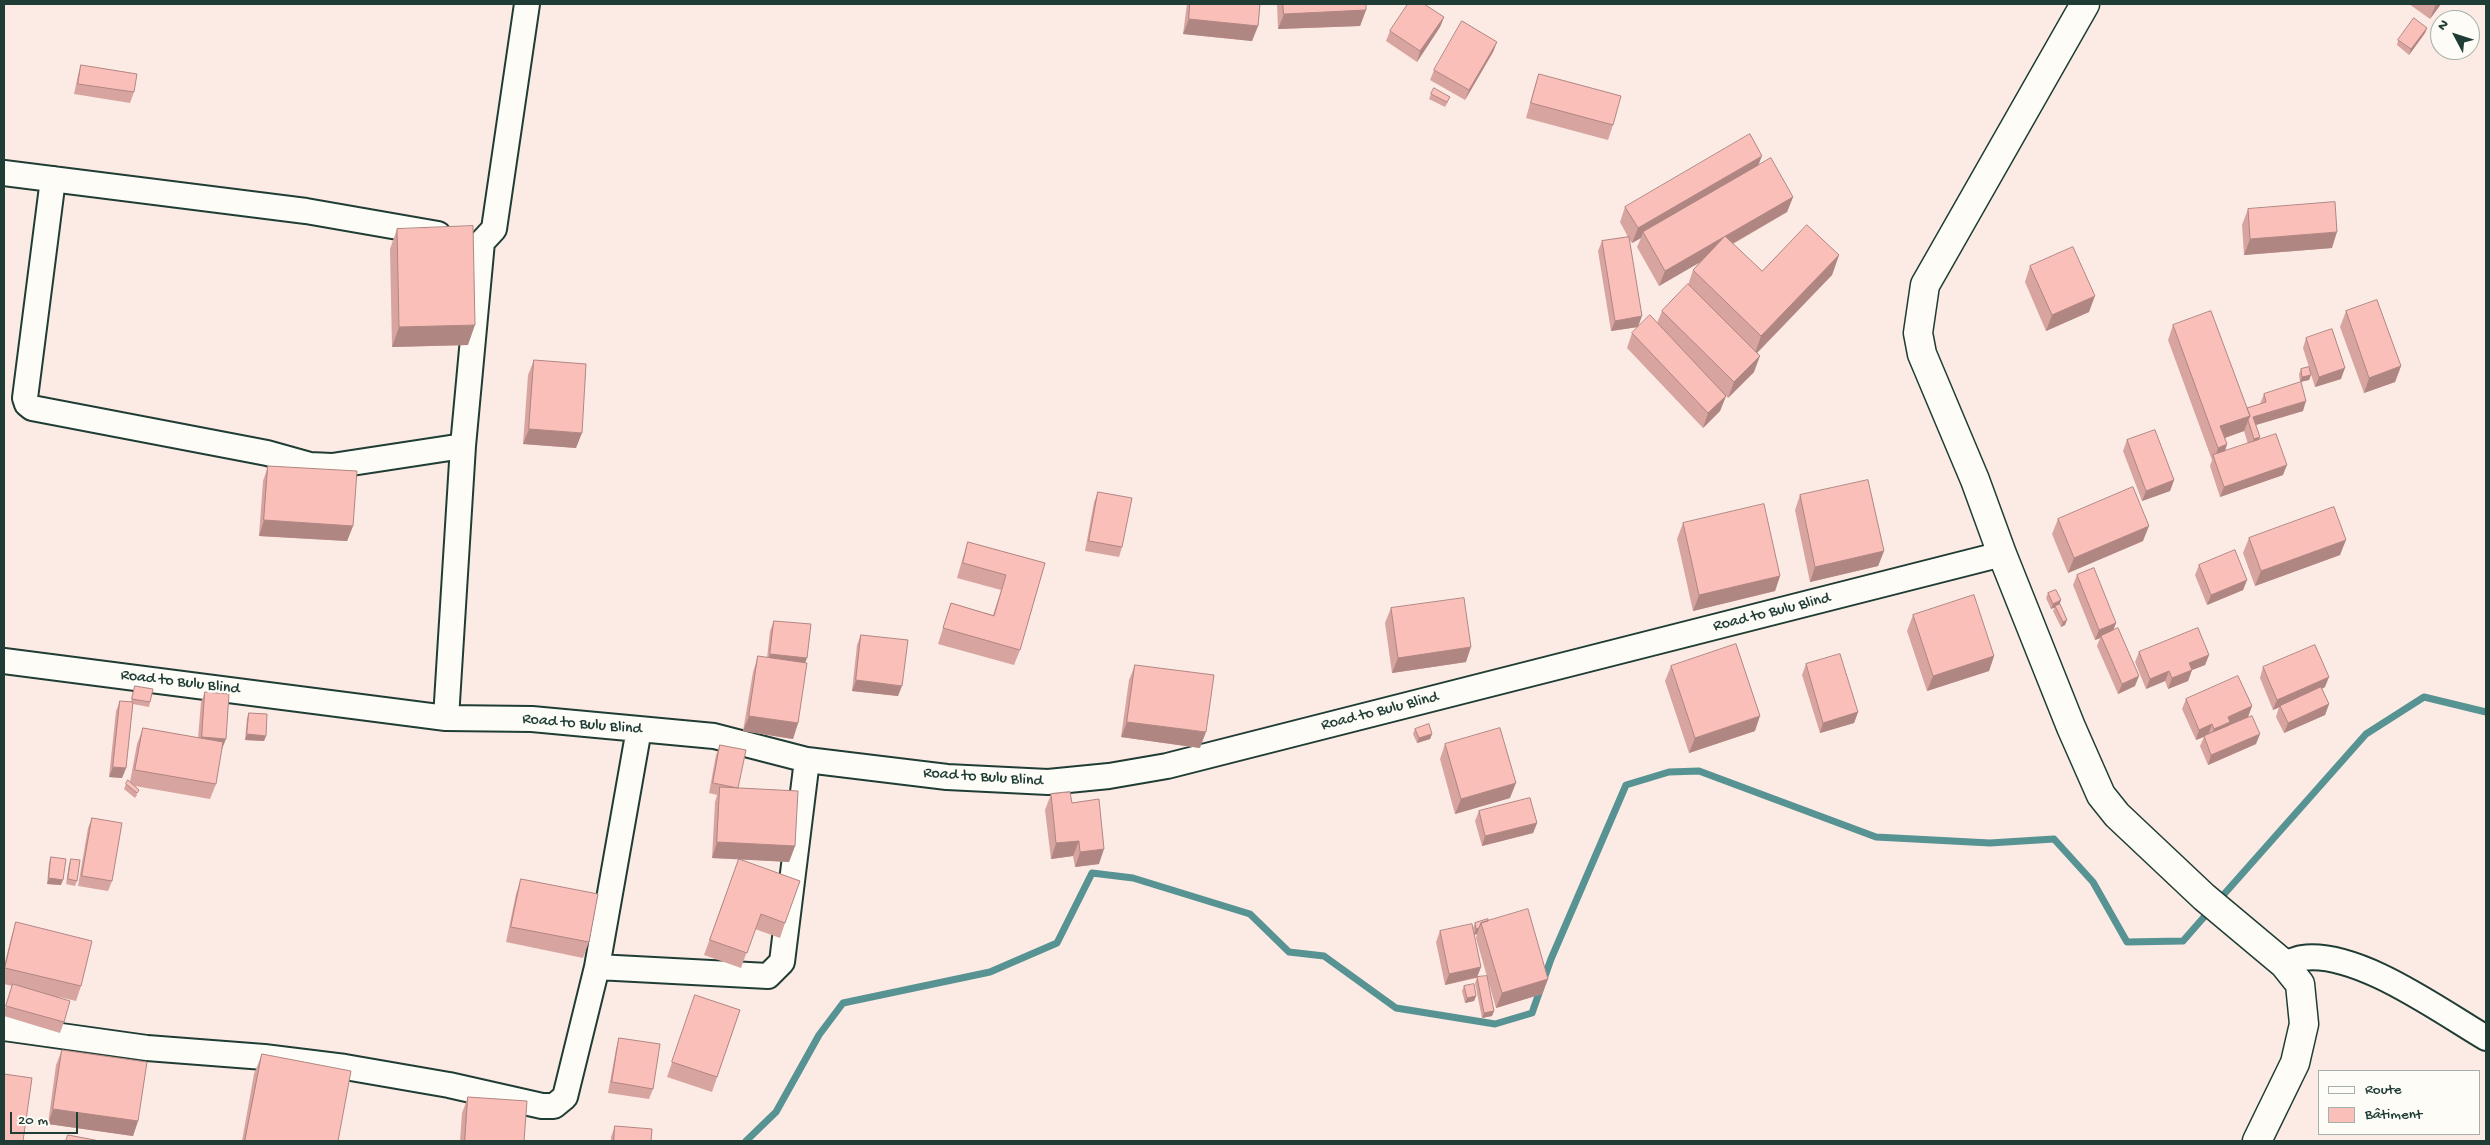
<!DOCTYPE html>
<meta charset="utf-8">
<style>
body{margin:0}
#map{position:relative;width:2490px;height:1145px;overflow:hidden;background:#fceae5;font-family:"Gochi Hand",sans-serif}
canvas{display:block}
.frame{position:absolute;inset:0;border:5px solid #1f3d34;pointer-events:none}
.legend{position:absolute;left:2318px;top:1070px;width:162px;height:65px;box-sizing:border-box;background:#fdfcf7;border:1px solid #a4b0a9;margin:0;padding:6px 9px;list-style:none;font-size:15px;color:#1f3d34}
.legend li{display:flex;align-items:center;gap:10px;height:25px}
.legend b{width:25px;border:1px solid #a4b0a9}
.north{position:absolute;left:2430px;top:10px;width:50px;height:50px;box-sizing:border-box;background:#fdfcf7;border:1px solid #a4b0a9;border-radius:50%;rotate:310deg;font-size:14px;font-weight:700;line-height:20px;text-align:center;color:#1f3d34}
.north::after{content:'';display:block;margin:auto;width:18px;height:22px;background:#1f3d34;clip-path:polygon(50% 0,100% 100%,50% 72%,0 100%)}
.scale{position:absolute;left:10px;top:1112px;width:68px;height:22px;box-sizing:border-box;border:2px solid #1f3d34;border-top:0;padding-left:6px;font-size:15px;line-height:18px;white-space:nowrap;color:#1f3d34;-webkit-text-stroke:4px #fdfcf7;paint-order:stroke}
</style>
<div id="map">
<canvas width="2490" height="1145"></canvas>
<div class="frame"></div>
<ul class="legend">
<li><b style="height:6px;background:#fdfcf7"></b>Route</li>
<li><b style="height:14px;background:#fbbfba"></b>Bâtiment</li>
</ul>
<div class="north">N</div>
<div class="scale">20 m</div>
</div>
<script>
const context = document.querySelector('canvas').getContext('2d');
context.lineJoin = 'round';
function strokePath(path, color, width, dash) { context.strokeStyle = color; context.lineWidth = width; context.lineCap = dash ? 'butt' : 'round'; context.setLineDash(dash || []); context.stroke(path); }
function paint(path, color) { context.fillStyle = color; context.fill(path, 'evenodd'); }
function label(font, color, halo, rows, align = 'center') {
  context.font = font + ' "Gochi Hand",sans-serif'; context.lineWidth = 5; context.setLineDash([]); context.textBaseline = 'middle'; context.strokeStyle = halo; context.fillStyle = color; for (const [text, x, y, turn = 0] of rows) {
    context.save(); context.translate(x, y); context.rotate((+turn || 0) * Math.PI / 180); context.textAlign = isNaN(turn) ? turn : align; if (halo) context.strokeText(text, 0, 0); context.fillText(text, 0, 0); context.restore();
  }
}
strokePath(new Path2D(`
 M2218 901 2366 734 2424 697 2486 712
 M746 1141 776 1112 819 1035 843 1003 990 972 1057 943 1092 873 1133 878 1250 914 1289 952 1324 956 1396 1008 1495 1024 1532 1013 1551 959 1626 785 1669 772 1699 771 1876 837 1990 843 2054 839 2093 882 2127 942 2183 941 2211 909`), '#569392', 7);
const minor = new Path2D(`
 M4 173 306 211 438 234
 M53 179 25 398 27 404 32 408 267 453 310 465 332 466 463 446
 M4 661 446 718 532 719 714 736 807 760 947 777 1048 782 1109 776 1167 766 2002 554
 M446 718 463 446 482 242 494 229 527 4
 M2284 964C2290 962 2296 959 2302 958 2357 950 2440 1011 2486 1038
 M597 967 639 729
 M4 1028 147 1048 264 1057 345 1067 449 1085 542 1106H554L565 1097 597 967 768 976 782 962 807 760`);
const tertiary = new Path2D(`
 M2085 4 1925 285 1918 333 1922 354 1975 480 2002 554 2071 727 2101 795 2117 815 2204 897 2284 964 2300 984 2304 1024 2295 1063 2257 1141`);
strokePath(minor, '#1f3d34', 28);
strokePath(tertiary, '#1f3d34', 31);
strokePath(minor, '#fdfcf7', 24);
strokePath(tertiary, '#fdfcf7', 28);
paint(new Path2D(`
 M1187 4H1260L1258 26 1252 41 1183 34Z
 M1277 4H1366V10L1360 26 1278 29Z
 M2409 4H2441L2430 19Z
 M1444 17 1440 27 1417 62 1386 41 1390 31Z
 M2427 28 2425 33 2409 55 2397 45 2398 40Z
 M1497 42 1493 52 1465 100 1430 80 1434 70Z
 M81 65 134 92 130 103 74 94 78 75Z
 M1539 74 1613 125 1608 140 1526 118 1534 89Z
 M1431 94 1448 102 1445 107 1429 99Z
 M1758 166 1793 197 1787 212 1733 244 1762 271 1839 255 1832 275 1757 353 1754 372 1728 398 1726 396 1720 411 1703 428 1627 348 1632 333 1657 323 1662 311 1688 285 1693 270 1700 262 1659 286 1637 247 1641 238 1632 243 1629 239 1638 327 1611 331 1598 251 1602 241 1628 237 1620 222 1625 207Z
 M2248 209 2332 248 2244 255 2242 225Z
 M397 229 468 345 392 347 390 249Z
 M2030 266 2089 312 2046 331 2025 282Z
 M2346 311 2401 366 2395 382 2364 393 2340 327Z
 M2173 325 2247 408 2260 404 2264 394 2303 411 2256 425 2259 440 2283 475 2220 497 2210 466 2212 460 2168 340ZM2244 431 2248 444 2225 452 2227 444 2225 438Z
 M2306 338 2341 379 2315 387 2310 371 2311 375 2309 380 2300 382 2299 374 2301 369 2309 367 2303 348Z
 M534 360 576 448 523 444 528 375Z
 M2127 440 2174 480 2170 491 2142 501 2123 451Z
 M268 466 353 526 347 541 259 536 263 481Z
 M1098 492 1122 547 1119 557 1085 551 1094 502Z
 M1800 495 1884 551 1878 566 1810 582 1795 510Z
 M2058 519 2143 541 2068 573 2052 534Z
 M1683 523 1780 576 1775 591 1693 611 1677 539Z
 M2249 538 2340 555 2255 586 2243 553Z
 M968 542 1045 563 1020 650 1014 665 938 644 951 603 993 615 1001 590 957 578 963 557Z
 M2199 565 2247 580 2243 590 2207 605 2195 575Z
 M2077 575 2116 623 2113 630 2135 686 2118 694 2097 646 2100 638 2095 640 2073 585Z
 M2048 593 2059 605 2065 625 2061 627 2053 611 2055 607 2051 609 2046 598Z
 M1391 608 1466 662 1392 673 1385 623Z
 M1913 615 1994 656 1989 671 1927 691 1907 631Z
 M774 621 805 663 798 723 793 739 743 731 753 672 758 656 767 658 770 631Z
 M861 635 898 696 852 691 857 645Z
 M2139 652 2209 655 2205 665 2192 670 2188 681 2168 689 2165 681 2146 689 2135 662Z
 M1806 664 1858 712 1854 723 1820 733 1802 675Z
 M1135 665 1200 748 1121 737 1129 680Z
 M1671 666 1755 731 1689 753 1665 681Z
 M2263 667 2325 687 2322 689 2329 704 2325 715 2284 733 2276 717 2279 707 2273 710 2260 678Z
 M135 686 150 702 149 707 133 704 126 768 122 778 109 777 116 711 120 701 131 702Z
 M205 692 222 748 216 784 210 799 135 786 137 795 135 798 124 789 126 784 130 782 137 744 143 728 198 738 201 702Z
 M2186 699 2252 706 2248 717 2229 725 2256 744 2208 765 2200 746 2204 737 2196 740 2182 709Z
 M249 713 266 736 264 741 245 740 247 718Z
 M1415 729 1432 734 1430 739 1417 743 1413 734Z
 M1445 744 1510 798 1455 814 1440 759Z
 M720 745 738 788 795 846 789 862 739 859 785 923 780 938 755 929 741 968 704 955 739 859 712 858 715 802 717 795 709 793 716 755Z
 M1051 794 1072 803 1099 864 1075 867 1073 856 1051 859 1045 810Z
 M1479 811 1537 823 1533 833 1482 846 1475 821Z
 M92 818 112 881 108 891 78 886 88 828Z
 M51 857 61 885 47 884 49 863Z
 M71 859 77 881 75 886 66 884 69 864Z
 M521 879 589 942 583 958 506 942 516 894Z
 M1488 921 1548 979 1542 994 1496 1008 1476 938 1477 934 1474 935 1473 928 1475 923Z
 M16 922 81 986 76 1001 59 997 64 1022 60 1033 4 1016V1012L12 986 4 984V966L11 938Z
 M1440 931 1481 967 1477 977 1494 1011 1492 1016 1482 1018 1475 983 1477 978 1445 985 1436 942Z
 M1464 986 1476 996 1474 1001 1465 1003 1462 991Z
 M695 995 740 1010 712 1092 667 1077Z
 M619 1038 653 1089 649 1099 608 1093 616 1049Z
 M62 1050 138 1121 133 1136 48 1124 56 1065Z
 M262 1054 338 1141H242L254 1074Z
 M468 1097 524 1141H460L462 1113Z
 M615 1126 651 1141H611V1137Z`), '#d8a4a0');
paint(new Path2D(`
 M1368 4H1381V5Z
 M2436 4H2441L2430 19Z
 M1366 10 1360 26 1278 29 1284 14Z
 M1444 17 1440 27 1417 62 1420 51Z
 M1189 19 1258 26 1252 41 1183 34Z
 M2427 28 2425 33 2409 55 2411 49Z
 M1497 42 1493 52 1465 100 1469 90Z
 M1762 156 1756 171 1643 232 1641 238 1632 243 1638 228Z
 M1793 197 1787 212 1659 286 1665 271Z
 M2337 232 2332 248 2244 255 2250 239Z
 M1839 255 1832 275 1754 356 1761 336Z
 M2095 296 2089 312 2046 331 2052 315Z
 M1642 316 1638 327 1611 331 1615 321Z
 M475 325 468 345 392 347 399 327Z
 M1760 356 1754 372 1728 398 1734 382Z
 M2401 366 2395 382 2364 393 2369 378Z
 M2345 368 2341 379 2315 387 2319 377Z
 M2311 375 2309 380 2300 382 2302 377Z
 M1726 396 1720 411 1703 428 1708 413Z
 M2306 401 2303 411 2249 427 2253 417Z
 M2250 416 2244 431 2216 441 2220 426Z
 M529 429 582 433 576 448 523 444Z
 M2260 437 2256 448 2250 449 2254 439Z
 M2227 444 2222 460 2215 459 2218 448Z
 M2287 465 2283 475 2220 497 2224 487Z
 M2174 480 2170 491 2142 501 2146 491Z
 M264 520 353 526 347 541 259 536Z
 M2149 526 2143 541 2068 573 2074 558Z
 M2346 540 2340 555 2255 586 2261 571Z
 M1884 551 1878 566 1810 582 1815 567Z
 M1780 576 1775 591 1693 611 1699 595Z
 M2247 580 2243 590 2207 605 2211 595Z
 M2061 600 2059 606 2051 609 2053 604Z
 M2067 620 2065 625 2061 627 2063 622Z
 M2116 623 2112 633 2101 636 2100 638 2095 640 2099 630Z
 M1471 647 1466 662 1392 673 1398 658Z
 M770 654 807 658 803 668 766 664Z
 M2209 655 2205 665 2192 670 2188 681 2168 689 2172 678 2189 663Z
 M1994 656 1989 671 1927 691 1933 676Z
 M2169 671 2165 681 2146 689 2150 679Z
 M2139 676 2135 686 2118 694 2122 684Z
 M2329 677 2325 687 2273 710 2277 700Z
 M856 680 902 686 898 696 852 691Z
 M2329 704 2325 715 2284 733 2288 723Z
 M2252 706 2248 717 2229 725 2210 740 2214 729 2228 717Z
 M1858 712 1854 723 1820 733 1823 723Z
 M749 716 798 723 793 739 743 731Z
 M1760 716 1755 731 1689 753 1695 738Z
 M1127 722 1206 732 1200 748 1121 737Z
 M2212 724 2208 735 2196 740 2199 730Z
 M247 734 266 736 264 741 245 740Z
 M1432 734 1430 739 1417 743 1419 738Z
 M2260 734 2256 744 2208 765 2211 755Z
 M202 737 226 739 222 749 198 748Z
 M113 767 126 768 122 778 109 777Z
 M1516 783 1510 798 1455 814 1461 799Z
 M1537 823 1533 833 1482 846 1485 836Z
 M1079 841 1073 856 1051 859 1056 843Z
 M717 842 795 846 789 862 712 858Z
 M1104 849 1099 864 1075 867 1080 852Z
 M49 878 63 880 61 885 47 884Z
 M1479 928 1477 934 1474 935 1476 929Z
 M1481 967 1477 977 1445 985 1449 974Z
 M1548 979 1542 994 1496 1008 1502 993Z
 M1476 996 1474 1001 1465 1003 1467 998Z
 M1494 1011 1492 1016 1482 1018 1484 1013Z
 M53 1109 138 1121 133 1136 48 1124Z`), '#b08682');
const building = new Path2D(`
 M1190 4H1260L1258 26 1189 19Z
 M1283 4H1366V10L1284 14Z
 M1408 4H1424L1444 17 1420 51 1390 31Z
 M2414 18 2427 28 2411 49 2398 40Z
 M1462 21 1497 42 1469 90 1434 70Z
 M81 65 137 74 134 92 78 84Z
 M1539 74 1621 96 1613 125 1531 103Z
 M1434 88 1450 97 1447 102 1431 94Z
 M1750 134 1762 156 1638 228 1625 207Z
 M1771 158 1793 197 1665 271 1643 232Z
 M2335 202 2337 232 2250 239 2248 209Z
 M1807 225 1839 255 1761 336 1693 270 1725 236 1762 271Z
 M473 226 475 325 399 327 397 229Z
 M1629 237 1642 316 1615 321 1602 241Z
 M2073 247 2095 296 2052 315 2030 266Z
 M1688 284 1760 356 1734 382 1662 311Z
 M2377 300 2401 366 2369 378 2346 311Z
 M2211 311 2250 416 2220 426 2227 444 2218 448 2173 325Z
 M1650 315 1726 396 1708 413 1632 333Z
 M2332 329 2345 368 2319 377 2306 338Z
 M534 360 586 364 582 433 529 429Z
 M2309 367 2311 375 2302 377 2301 369Z
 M2301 382 2306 401 2253 417 2260 437 2254 439 2248 420 2250 416 2247 408 2266 402 2264 394Z
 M2155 430 2174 480 2146 491 2127 440Z
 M2276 434 2287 465 2224 487 2213 455Z
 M268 466 357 471 353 526 264 520Z
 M1868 480 1884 551 1815 567 1800 495Z
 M2133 487 2149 526 2074 558 2058 519Z
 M1098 492 1132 498 1122 547 1089 541Z
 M1764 504 1780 576 1699 595 1683 523Z
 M2334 507 2346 540 2261 571 2249 538Z
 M968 542 1045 563 1020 650 943 628 951 603 994 616 1006 575 963 563Z
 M2235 550 2247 580 2211 595 2199 565Z
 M2094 568 2116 623 2099 630 2077 575Z
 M2056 590 2061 600 2053 604 2048 593Z
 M1974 595 1994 656 1933 676 1913 615Z
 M1464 598 1471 647 1398 658 1391 608Z
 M2060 604 2067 620 2063 622 2055 606Z
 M774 621 811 624 807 658 770 654Z
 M2118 628 2139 676 2122 684 2101 636Z
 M2198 628 2209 655 2189 663 2192 670 2172 678 2169 671 2150 679 2139 652Z
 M861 635 908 640 902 686 856 680Z
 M1736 644 1760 716 1695 738 1671 666Z
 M2315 645 2329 677 2277 700 2263 667Z
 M1840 654 1858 712 1823 723 1806 664Z
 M758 656 807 663 798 723 749 716Z
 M1135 665 1214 675 1206 732 1127 722Z
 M2238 676 2252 706 2228 717 2230 722 2214 729 2212 724 2199 730 2186 699Z
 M135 686 153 689 150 702 132 699Z
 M2321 687 2329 704 2288 723 2280 706Z
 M205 692 229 694 226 739 202 737Z
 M120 701 133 702 126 768 113 767Z
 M249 713 267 714 266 736 247 734Z
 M2252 716 2260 734 2211 755 2204 736Z
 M1429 724 1432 734 1419 738 1415 729Z
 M143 728 223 742 216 784 135 770Z
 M1500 728 1516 783 1461 799 1445 744Z
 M720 745 746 750 738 788 713 783Z
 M128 780 139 790 137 793 126 784Z
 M720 787 798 791 795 846 717 842Z
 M1070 792 1072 803 1099 799 1104 849 1080 852 1079 841 1056 843 1051 794Z
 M1530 798 1537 823 1485 836 1479 811Z
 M92 818 122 823 112 881 82 876Z
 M51 857 66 859 63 880 49 878Z
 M71 859 80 860 77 881 68 879Z
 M739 859 800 881 785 923 761 914 747 953 710 940Z
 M521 879 598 894 589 942 511 927Z
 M1528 909 1548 979 1502 993 1481 923Z
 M1488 919V921L1481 923 1479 928 1476 929 1475 923Z
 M16 922 92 941 81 986 5 968Z
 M1472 924 1481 967 1449 974 1440 931Z
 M1487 976 1494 1011 1484 1013 1477 977Z
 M13 984 70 1001 64 1022 6 1006Z
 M1474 984 1476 996 1467 998 1464 986Z
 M695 995 740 1010 717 1077 672 1062Z
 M619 1038 660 1044 653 1089 612 1082Z
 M62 1050 147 1062 138 1121 53 1109Z
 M262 1054 351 1071 338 1141H245Z
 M4 1074 32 1078 23 1141H4Z
 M468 1097 527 1101 524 1141H465Z
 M615 1126 652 1129 651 1141H614Z
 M68 1135 100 1141H66Z`);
paint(building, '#fbbfba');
strokePath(building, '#b08682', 1);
label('16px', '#1f3d34', '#fdfcf7', [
 ["Road to Bulu Blind",1772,613,-14],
 ["Road to Bulu Blind",180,683,7],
 ["Road to Bulu Blind",1380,712,-14],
 ["Road to Bulu Blind",582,725,5],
 ["Road to Bulu Blind",983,778,4]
]);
</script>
